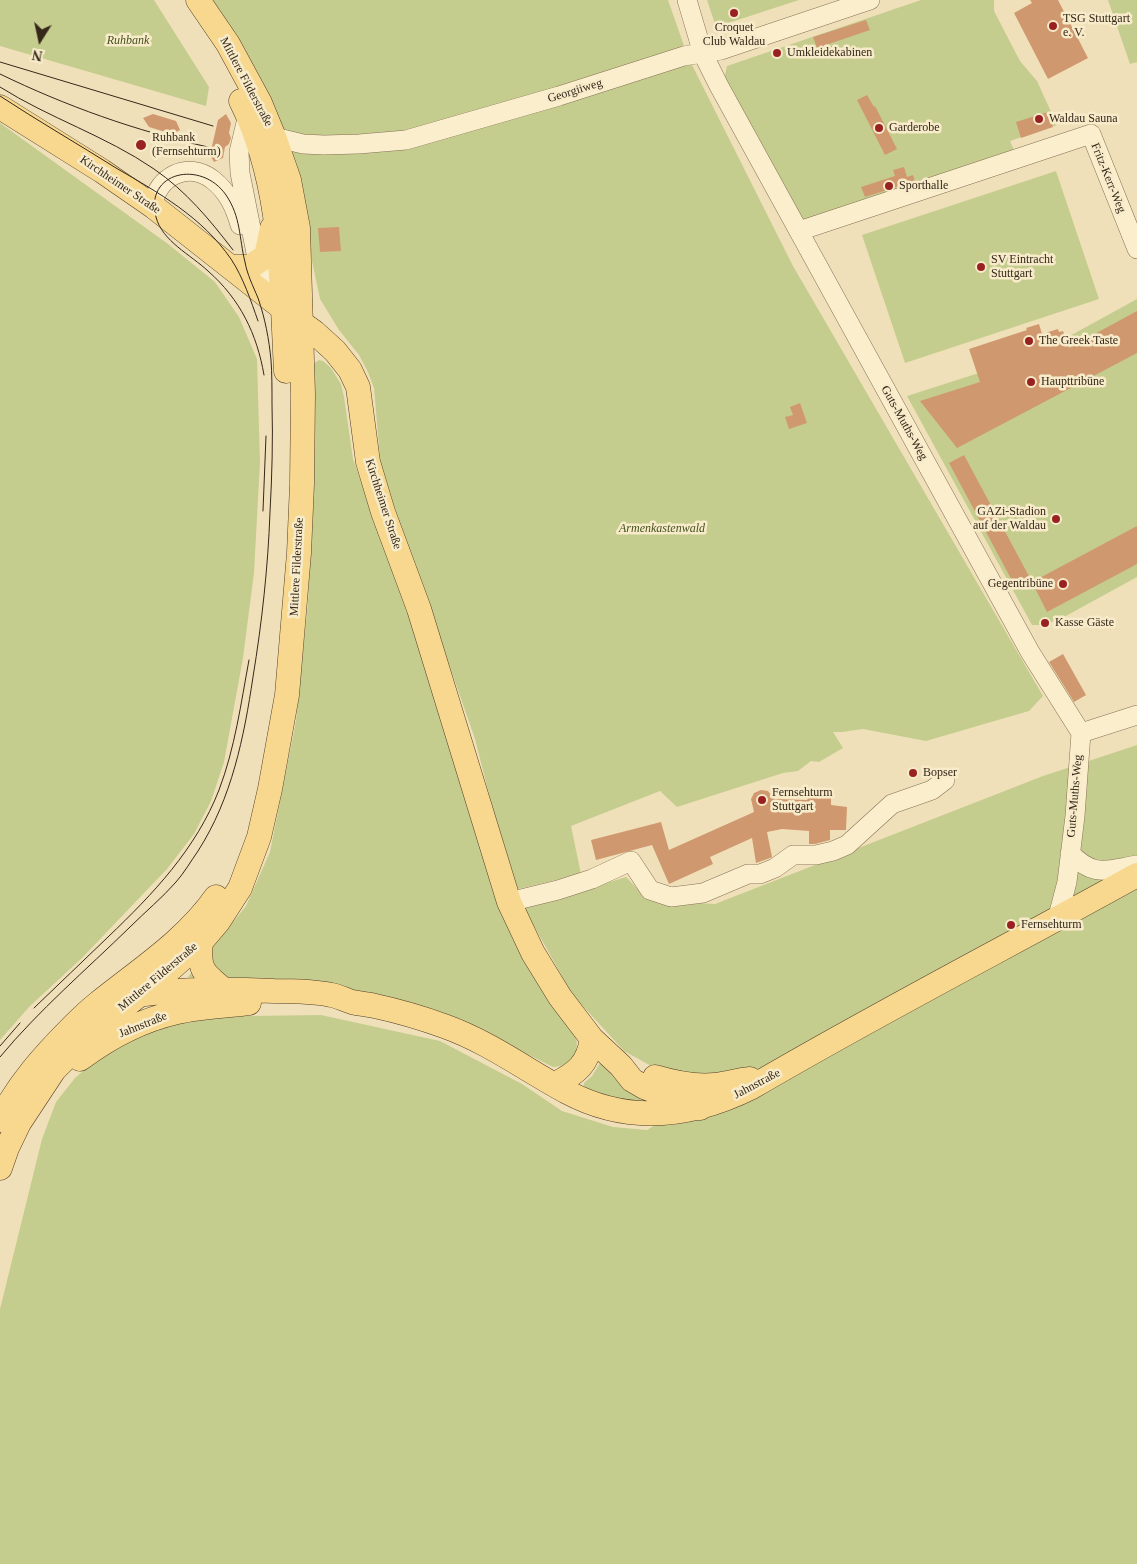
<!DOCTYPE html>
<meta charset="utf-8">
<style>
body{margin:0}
#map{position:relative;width:1137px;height:1564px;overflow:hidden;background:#f0e0ba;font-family:"Times New Roman",serif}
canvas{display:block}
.north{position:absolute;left:15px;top:15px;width:50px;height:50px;-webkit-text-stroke:4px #f7ebca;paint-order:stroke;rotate:190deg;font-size:14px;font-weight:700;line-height:20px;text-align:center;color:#35271a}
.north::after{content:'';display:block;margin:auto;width:18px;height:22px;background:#35271a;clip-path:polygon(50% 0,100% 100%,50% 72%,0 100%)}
</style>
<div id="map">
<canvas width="1137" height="1564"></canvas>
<div class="north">N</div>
</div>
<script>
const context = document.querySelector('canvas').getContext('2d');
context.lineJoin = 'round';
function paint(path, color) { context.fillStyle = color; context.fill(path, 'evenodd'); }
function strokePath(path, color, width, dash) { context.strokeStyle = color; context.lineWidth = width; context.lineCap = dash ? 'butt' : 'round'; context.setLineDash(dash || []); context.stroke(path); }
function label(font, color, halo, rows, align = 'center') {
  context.font = font + ' "Times New Roman",serif'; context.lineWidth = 5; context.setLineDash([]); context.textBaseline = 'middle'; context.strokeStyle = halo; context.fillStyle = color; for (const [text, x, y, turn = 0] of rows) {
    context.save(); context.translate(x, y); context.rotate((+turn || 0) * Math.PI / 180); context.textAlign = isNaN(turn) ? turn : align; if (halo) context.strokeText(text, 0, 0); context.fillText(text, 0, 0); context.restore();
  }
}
paint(new Path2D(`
 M0 0H154L209 87 206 106 0 46Z
 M213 0H668L688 57 793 266 1043 696 1029 711 926 741 863 729 842 732H833L843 748 819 762 811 761 798 771 783 773 677 807 660 791 571 826 581 874 518 889 493 810 475 739 381 469 374 388 367 370 359 355 339 330 320 299 312 261 306 208 275 118Z
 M707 0H799L716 27Z
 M921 0H994V11L1020 61 1037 81 1057 125 1010 141 1016 155 810 223 801 220 724 80 727 66Z
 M1108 0H1137V62L1130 64Z
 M0 123 168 244 215 282 239 317 257 359 260 462 254 573 243 658 224 762 211 801 194 834 167 869 82 958 30 1006 0 1040Z
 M1056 171 1099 299 905 363 862 235Z
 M1137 299V577L1064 617 1059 616 1048 625H1032L907 396 1035 355Z
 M319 360 323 361 331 368 341 384 344 397 353 459 420 648 504 917 512 937 576 1037C580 1053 570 1067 553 1067L454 1017 328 985 188 977 246 906 270 852 296 721 308 602 312 498 313 364Z
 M1137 745V1564H0V1309L42 1139 56 1102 75 1078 101 1056 174 1017 321 1015 440 1041 522 1084 562 1111 613 1127 647 1130 693 1102 664 1073 624 1051 572 994 524 908 626 877 648 900 715 904 1043 776Z
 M600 1063 602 1064 669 1101 630 1102 583 1088 584 1083 592 1076Z`), '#c5cd8e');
paint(new Path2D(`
 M1030 0H1058L1088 58 1048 79 1014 13 1032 3Z
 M866 20 870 30 817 48 813 37Z
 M867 95 874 107 875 106 897 149 885 155 857 100Z
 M1048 112 1053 127 1021 138 1016 122Z
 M153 114 176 121 180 130 172 134 149 127 143 118Z
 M226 114 231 123 229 133 231 138 229 144 225 147 223 158 214 162 210 155 218 120Z
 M904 167 907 177 913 175 915 181 865 197 861 187 895 176 893 170Z
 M339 227 341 251 320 252 318 228Z
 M1137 311V353L957 448 920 401 980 382 969 349 1027 330 1026 328 1039 324 1042 334 1058 329 1059 332 1063 331 1069 348Z
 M800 403 807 423 789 429 785 417 793 415 790 407Z
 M964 455 1031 580 1016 588 949 463Z
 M1137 526V564L1047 612 1032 582Z
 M1063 654 1086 695 1074 702 1049 662Z
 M761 790 768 791 774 799 807 800 810 794 831 795V805L847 807 846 830H830V840L815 844H809V831L782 829 767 832 772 857 770 858 756 863 752 838 710 857 713 864 669 884 652 845 596 860 591 840 661 822 669 850 754 812 751 799 754 793Z`), '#d0986e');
const minor = new Path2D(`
 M687 0 703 54 719 86 1030 652 1081 733 1075 816 1067 882 1057 920
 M249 110 239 152 240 173 258 263 272 284 280 303
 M274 137 303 144 324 145 359 144 406 140 559 96 684 56 721 50 870 0
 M153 206C156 177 188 160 213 180 228 192 235 207 240 225
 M799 231 1091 134 1137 249
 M1081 733 1137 715
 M1070 853C1094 878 1106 870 1137 865
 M509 902 558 890 592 879 631 861 650 890 671 897 703 893 748 874H760L775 868 793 855H816L833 851 847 845 892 804 932 790 945 780`);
const major = new Path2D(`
 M241 101C283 185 281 280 286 371
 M0 107 102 171 154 207 300 322 314 332 335 351 350 370 358 387 368 462 383 512 419 609 509 902 533 953 560 997 592 1039 621 1066 632 1080 644 1087 700 1108
 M232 267H250L266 256 272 228
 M201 942C198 969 203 973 224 990
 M138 995C181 988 231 989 274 991 293 991 313 991 331 995 338 996 345 1000 352 1002 360 1004 367 1004 375 1006 398 1011 422 1018 444 1026 489 1042 526 1070 567 1092 629 1125 692 1117 752 1087 878 1013 1009 946 1137 875
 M80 1059C108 1038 142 1020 177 1012 200 1007 225 1006 249 1003
 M655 1077C675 1083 695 1087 715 1085 727 1084 738 1080 750 1079
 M555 1084C577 1073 588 1064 592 1039
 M0 1120C18 1084 44 1055 72 1027 80 1019 88 1011 97 1004 139 970 185 941 216 897
 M0 1168 7 1148 19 1123 54 1070 94 1030 156 982 201 942 218 922 240 888 259 837 270 789 287 695 299 553 302 484 303 394 298 228 289 180 274 137 260 103 228 44 198 0`);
strokePath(minor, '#877054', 20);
strokePath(major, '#543e29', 25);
strokePath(minor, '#faeecd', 19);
strokePath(major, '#f7d88e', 24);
strokePath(new Path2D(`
 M0 62 213 126
 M0 74C66 106 136 131 208 147
 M0 87C49 118 106 136 154 169 186 191 210 220 233 250
 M0 96C38 121 78 144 116 168 159 193 202 217 231 259 243 277 251 301 258 321
 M263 511 266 436
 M34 1008C58 985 83 961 108 937 153 894 196 849 219 790 235 748 241 703 249 660
 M0 1046 20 1023
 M0 1057C39 1010 86 970 130 927 145 912 162 898 176 882 184 873 191 861 198 851 232 798 244 737 253 677 262 622 268 567 270 512 272 476 273 440 272 404 272 389 272 374 271 360 269 339 265 318 258 298 253 286 247 274 245 262 239 238 241 217 226 195 201 159 144 172 156 217 162 241 191 255 208 271 240 299 257 334 264 375`), '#35271a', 1);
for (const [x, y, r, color] of [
 [734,13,5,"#992221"],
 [1053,26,5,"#992221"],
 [777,53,5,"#992221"],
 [1039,119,5,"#992221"],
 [879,128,5,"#992221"],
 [141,145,6,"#992221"],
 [889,186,5,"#992221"],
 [981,267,5,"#992221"],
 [1029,341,5,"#992221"],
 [1031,382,5,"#992221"],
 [1056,519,5,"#992221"],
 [1063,584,5,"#992221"],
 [1045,623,5,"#992221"],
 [913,773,5,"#992221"],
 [762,800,5,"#992221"],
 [1011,925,5,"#992221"]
]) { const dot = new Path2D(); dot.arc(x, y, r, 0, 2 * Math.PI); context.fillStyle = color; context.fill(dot); strokePath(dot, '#f7ebca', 2); }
label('12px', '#35271a', '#f7ebca', [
 ["TSG Stuttgart",1063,19],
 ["e. V.",1063,33],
 ["Croquet",734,28,"center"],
 ["Club Waldau",734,42,"center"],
 ["Umkleidekabinen",787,53],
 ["Waldau Sauna",1049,119],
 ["Garderobe",889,128],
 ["Ruhbank",152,138],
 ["(Fernsehturm)",152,152],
 ["Sporthalle",899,186],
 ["SV Eintracht",991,260],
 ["Stuttgart",991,274],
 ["The Greek Taste",1039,341],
 ["Haupttribüne",1041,382],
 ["GAZi-Stadion",1046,512,"right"],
 ["auf der Waldau",1046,526,"right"],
 ["Gegentribüne",1053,584,"right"],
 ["Kasse Gäste",1055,623],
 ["Bopser",923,773],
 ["Fernsehturm",772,793],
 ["Stuttgart",772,807],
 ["Fernsehturm",1021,925]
], 'left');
label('italic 12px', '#45521f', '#f7ebca', [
 ["Ruhbank",128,41],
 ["Armenkastenwald",662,529]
]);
label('12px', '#35271a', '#f7ebca', [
 ["Mittlere Filderstraße",246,82,62],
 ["Georgiiweg",575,91,-17],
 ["Fritz-Kerr-Weg",1108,178,68],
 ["Kirchheimer Straße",120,185,34],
 ["Guts-Muths-Weg",904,423,61],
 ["Kirchheimer Straße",383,504,72],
 ["Mittlere Filderstraße",297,567,-87],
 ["Guts-Muths-Weg",1075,796,-85],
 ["Mittlere Filderstraße",158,977,-40],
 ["Jahnstraße",143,1025,-22],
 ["Jahnstraße",757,1084,-28]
]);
</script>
